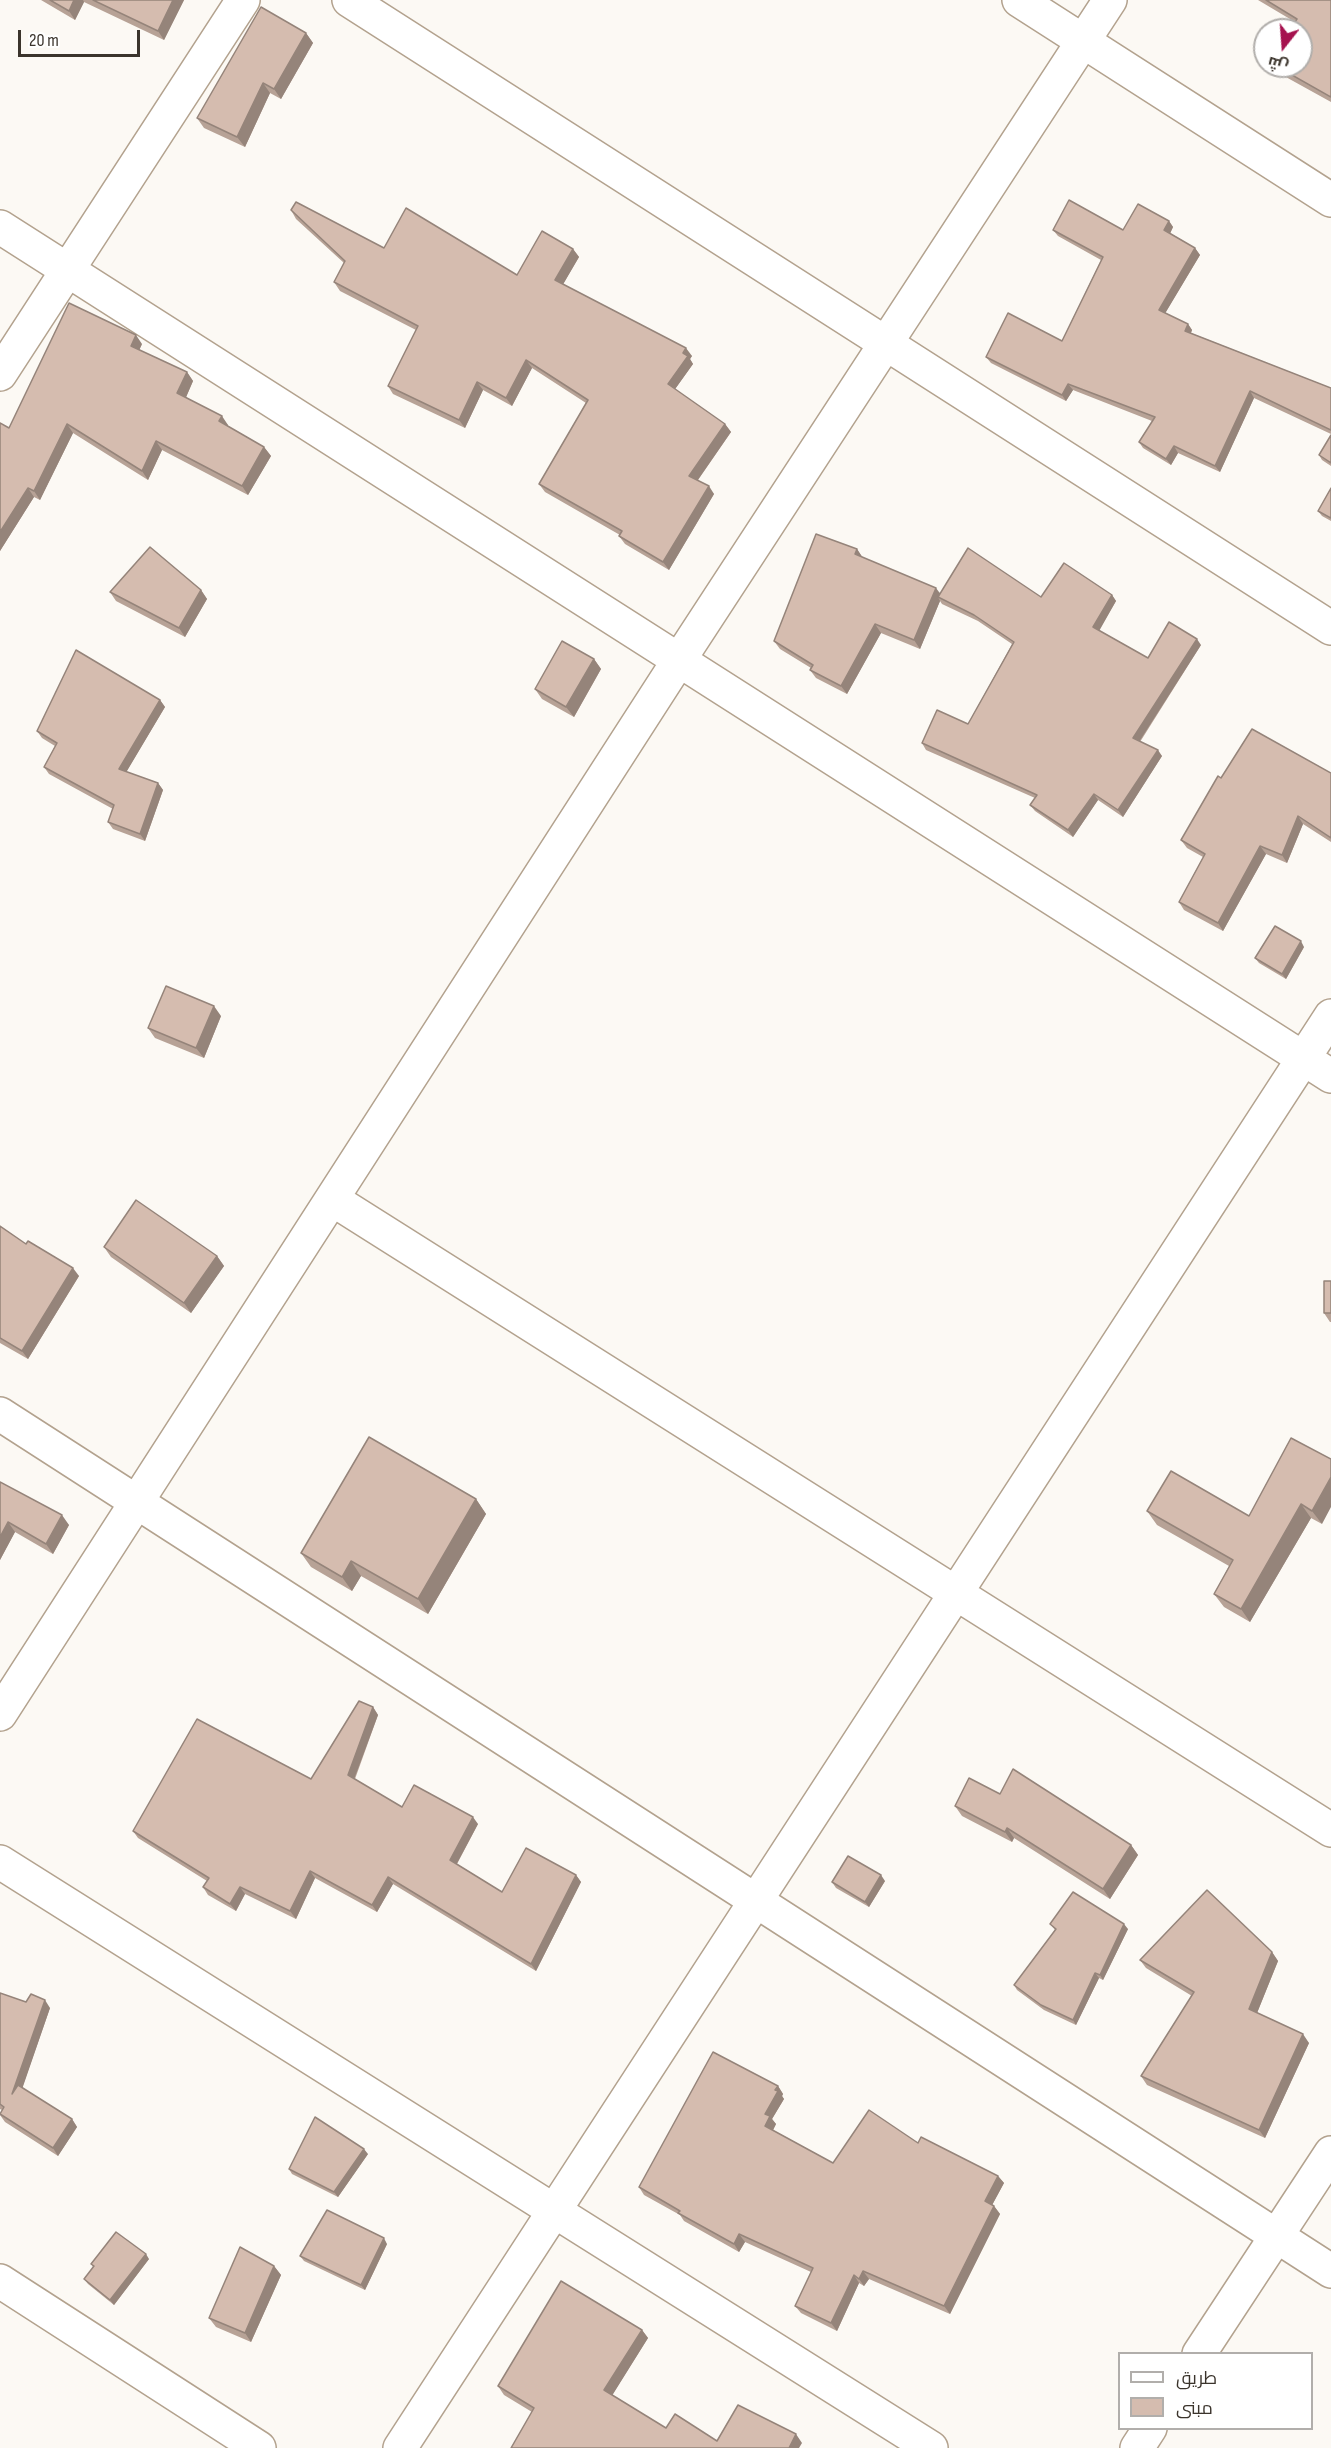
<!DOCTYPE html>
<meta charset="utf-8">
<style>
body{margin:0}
#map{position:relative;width:1331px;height:2448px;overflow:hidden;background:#fcf9f4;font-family:"Sofia Sans Condensed",Cairo,sans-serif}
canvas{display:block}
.legend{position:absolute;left:1118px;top:2352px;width:195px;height:78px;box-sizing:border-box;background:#fff;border:2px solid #b1aeab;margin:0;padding:8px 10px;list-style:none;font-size:18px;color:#3b342c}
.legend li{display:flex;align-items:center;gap:12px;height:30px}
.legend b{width:30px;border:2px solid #b1aeab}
.north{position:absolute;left:1253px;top:18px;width:60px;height:60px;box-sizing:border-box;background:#fff;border:2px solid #b1aeab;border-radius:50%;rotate:197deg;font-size:16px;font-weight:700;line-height:24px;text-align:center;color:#3b342c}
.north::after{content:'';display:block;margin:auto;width:21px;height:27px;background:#a5124e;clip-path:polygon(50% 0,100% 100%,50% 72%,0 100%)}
.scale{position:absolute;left:18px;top:30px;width:122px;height:27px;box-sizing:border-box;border:3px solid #3b342c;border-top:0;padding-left:8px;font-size:18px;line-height:21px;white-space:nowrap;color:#3b342c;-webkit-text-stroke:4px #fff;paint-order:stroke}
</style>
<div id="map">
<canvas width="1331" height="2448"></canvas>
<ul class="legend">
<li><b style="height:8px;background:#fff"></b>طريق</li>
<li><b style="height:16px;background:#d5bcaf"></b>مبنى</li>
</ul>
<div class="north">ش</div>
<div class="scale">20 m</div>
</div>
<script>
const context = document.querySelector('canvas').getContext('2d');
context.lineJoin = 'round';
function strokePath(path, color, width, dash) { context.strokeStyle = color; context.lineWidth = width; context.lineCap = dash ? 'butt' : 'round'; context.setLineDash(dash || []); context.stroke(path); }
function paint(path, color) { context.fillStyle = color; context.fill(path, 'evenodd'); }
const minor = new Path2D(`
 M349 0 1331 628
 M1019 0 1331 200
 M0 227 1331 1076
 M0 374 243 0
 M332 1199 1331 1830
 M0 1414 1331 2271
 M0 1714 679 660 1110 0
 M0 1862 931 2448
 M0 2281 259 2448
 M1199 2354 1331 2153
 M400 2448 1331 1016
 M1137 2448 1150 2428`);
strokePath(minor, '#b3a28e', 36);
strokePath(minor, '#fff', 33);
paint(new Path2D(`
 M41 0H184L164 40 84 2 75 20Z
 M1258 0H1331V102L1275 71 1272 66H1301L1295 22Z
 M306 33 313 43 281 99 270 93 245 147 204 128 197 118Z
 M291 210 384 248 517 275 573 249 579 257 563 284 692 356 690 359 693 364 675 389 725 424 731 432 698 480 714 494 669 570 625 544 619 536 620 535 545 492 539 484 586 403 532 368 512 406 483 390 465 428 393 394 388 386 416 330 340 291 334 282 344 263 296 219Z
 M1169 221 1173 227 1170 233 1195 248 1200 255 1165 313 1188 324 1192 330 1191 333 1331 388V434L1254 398 1220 472 1178 453 1171 465 1143 448 1139 442 1152 421 1073 390 1066 401 991 363 986 357 1062 341 1101 260 1058 236 1053 230H1123Z
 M142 344 139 350 187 372 193 381 186 397 228 425V426L264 447 271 456 248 495 162 450 148 480 73 433 40 500 34 497 0 551V423L9 428Z
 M1331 435V466L1322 460 1319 455Z
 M1331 488V521L1322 516 1318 511Z
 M857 549 862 557 940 593 1041 597 1112 595 1116 601 1099 630 1148 658 1201 645 1140 742 1162 756 1123 817 1098 800 1073 837 1035 811 1030 805 1035 798 926 750 922 743 968 724 1012 644 978 621 942 604 940 601 920 649 881 633 847 694 816 678 810 670 811 668 780 649 774 641Z
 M201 590 207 599 185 637 116 601 110 592Z
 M594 659 601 669 574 717 542 699 535 689Z
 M160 700 165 707 126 772 158 783 163 790 145 841 113 829 108 822 113 809 49 774 44 767 55 746 42 738 37 731Z
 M1331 773V842L1303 824 1287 863 1266 854 1223 931 1184 910 1179 902 1203 857 1187 848 1181 840 1221 778Z
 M1304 947 1286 979 1259 963 1255 958Z
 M221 1016 204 1058 155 1038 148 1028Z
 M0 1226 26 1244 79 1276 28 1359 0 1343Z
 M104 1247 217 1256 224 1266 191 1313 111 1257Z
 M1331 1281V1322H1330L1324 1313Z
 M1291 1438 1322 1524 1311 1518 1250 1622 1224 1607 1214 1594 1229 1566 1157 1525 1147 1511 1249 1516Z
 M0 1482 69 1525 53 1554 15 1532 0 1560Z
 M476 1499 486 1514 428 1614 361 1576 352 1591 311 1567 301 1553Z
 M373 1707 378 1715 355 1779 402 1807 478 1824 457 1864 502 1892 576 1875 581 1882 536 1971 393 1884 377 1912 315 1878 296 1919 245 1894 236 1911 208 1895 203 1887 207 1881 138 1838 133 1831 311 1779Z
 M1000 1794 1131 1845 1138 1855 1110 1899 1014 1838 1012 1842 962 1816 955 1806Z
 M885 1881 869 1907 836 1888 832 1882Z
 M1050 1924 1128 1929 1103 1980 1099 1978 1076 2025 1044 2010 1017 1990 1014 1985 1055 1930Z
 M1272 1952 1278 1961 1257 2013 1309 2043 1265 2138 1147 2085 1141 2076 1192 1996 1146 1968 1140 1960Z
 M0 1993 26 2002 50 2008 22 2088 72 2119 77 2127 58 2156 5 2122 0 2115 2 2110 0 2109Z
 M778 2086 783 2094 782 2096 784 2099 772 2119 776 2124 773 2130 833 2163 918 2143 998 2176 1004 2183 992 2205 994 2206 1000 2214 950 2314 869 2279 864 2286 859 2283 837 2331 801 2313 795 2306 811 2272 745 2242 739 2252 684 2221 680 2215 644 2195 639 2187Z
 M368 2154 338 2197 292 2174 289 2169Z
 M387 2244 365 2290 304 2261 300 2256Z
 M149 2259 114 2305 88 2284 84 2279 93 2267 91 2264Z
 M274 2266 281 2275 251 2342 216 2327 209 2318Z
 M642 2330 648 2338 612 2395 666 2428 717 2441 802 2443 511 2448 532 2412 504 2395 498 2386Z`), '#b7a296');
paint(new Path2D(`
 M74 0H83L84 2 75 20 69 11Z
 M173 0H184L164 40 158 31Z
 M306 33 313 43 281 99 274 89Z
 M263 83 270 93 245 147 237 137Z
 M1169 221 1173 227 1169 236 1164 230Z
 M1195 248 1200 255 1163 317 1159 310Z
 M573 249 579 257 561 288 555 280Z
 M1188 324 1192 330 1189 337 1185 331Z
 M136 335 142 344 137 355 131 346Z
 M686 348 692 356 690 359 693 364 673 392 668 384Z
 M526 360 532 368 512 406 506 398Z
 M187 372 193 381 184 402 177 393Z
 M477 382 483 390 465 428 459 420Z
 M1068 384 1073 390 1066 401 1062 395Z
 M1250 391 1254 398 1220 472 1215 466Z
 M222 416 228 425 225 430 219 421Z
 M67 424 73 433 40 500 34 491Z
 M725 424 731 432 695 484 689 476Z
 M156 441 162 450 148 480 142 471Z
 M1174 446 1178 453 1171 465 1166 459Z
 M264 447 271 456 248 495 242 486Z
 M709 486 714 494 669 570 663 562Z
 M28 488 34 497 0 551V532Z
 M857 549 863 558 855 554Z
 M936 588 942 596 938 597 940 601 920 649 914 640Z
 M201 590 207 599 185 637 179 628Z
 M1112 595 1116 601 1098 633 1093 627Z
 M875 624 881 633 847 694 841 686Z
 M1197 639 1201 645 1137 745 1133 738Z
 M594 659 601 669 574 717 566 707Z
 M160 700 165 707 124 776 119 769Z
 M1158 750 1162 756 1123 817 1118 810Z
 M158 783 163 790 145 841 140 834Z
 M1094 794 1098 800 1073 837 1068 830Z
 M1298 816 1303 824 1287 863 1282 855Z
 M1260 846 1266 854 1223 931 1218 923Z
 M1301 941 1304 947 1286 979 1282 974Z
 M214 1006 221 1016 204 1058 196 1048Z
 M217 1256 224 1266 191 1313 184 1303Z
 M73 1268 79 1276 28 1359 22 1351Z
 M1331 1477V1507L1322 1524 1312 1511Z
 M476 1499 486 1514 428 1614 418 1599Z
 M1301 1504 1311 1518 1250 1622 1241 1609Z
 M62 1515 69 1525 53 1554 46 1544Z
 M8 1522 15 1532 0 1560V1537Z
 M351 1561 361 1576 352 1591 342 1577Z
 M373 1707 378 1715 353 1782 348 1775Z
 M473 1817 478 1824 455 1867 450 1860Z
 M1007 1828 1014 1838 1012 1842 1005 1832Z
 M1131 1845 1138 1855 1110 1899 1103 1889Z
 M310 1871 315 1878 296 1919 290 1911Z
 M576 1875 581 1882 536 1971 531 1964Z
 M881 1875 885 1881 869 1907 865 1902Z
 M388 1877 393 1884 377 1912 372 1905Z
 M240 1887 245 1894 236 1911 230 1904Z
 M1124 1924 1128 1929 1103 1980 1100 1975Z
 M1272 1952 1278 1961 1255 2018 1249 2009Z
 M1095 1973 1099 1978 1076 2025 1073 2020Z
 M45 2000 50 2008 18 2101 12 2094Z
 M1303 2034 1309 2043 1265 2138 1259 2130Z
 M778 2086 783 2094 782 2096 784 2099 772 2119 776 2124 771 2134 765 2126V2114Z
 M72 2119 77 2127 58 2156 53 2148Z
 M364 2149 368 2154 338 2197 334 2192Z
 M998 2176 1004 2183 990 2209 985 2201Z
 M994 2206 1000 2214 950 2314 944 2306Z
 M739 2234 745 2242 739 2252 734 2244Z
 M384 2238 387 2244 365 2290 361 2285Z
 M146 2254 149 2259 114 2305 110 2300Z
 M274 2266 281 2275 251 2342 245 2333Z
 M863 2271 869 2279 864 2286 859 2279Z
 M854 2275 859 2283 837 2331 831 2323Z
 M642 2330 648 2338 610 2399 604 2390Z
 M796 2434 802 2443 799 2448H789Z`), '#95847a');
const building = new Path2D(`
 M50 0H74L69 11Z
 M93 0H173L158 31Z
 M1266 0H1331V97L1276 66H1301V30H1290L1297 19Z
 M261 7 306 33 274 89 263 83 237 137 197 118Z
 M1069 200 1123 230 1138 204 1169 221 1164 230 1195 248 1159 310 1188 324 1185 331 1331 388V430L1250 391 1215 466 1174 446 1166 459 1139 442 1155 417 1068 384 1062 395 986 357 1008 313 1062 341 1103 257 1053 230Z
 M296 202 384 248 406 208 517 275 542 231 573 249 555 280 686 348 683 353 688 356 668 384 725 424 689 476 709 486 663 562 619 536 622 531 539 484 588 400 526 360 506 398 477 382 459 420 388 386 418 326 334 282 345 261 291 210Z
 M69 303 136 335 131 346 187 372 177 393 222 416 219 421 264 447 242 486 156 441 142 471 67 424 34 491 28 488 0 532V423L9 428Z
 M1331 435V463L1319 455Z
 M1331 488V518L1318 511Z
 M816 534 857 549 855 554 936 588 914 640 875 624 841 686 810 670 813 665 774 641Z
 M150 547 201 590 179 628 110 592Z
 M968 548 1041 597 1064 563 1112 595 1093 627 1148 658 1169 622 1197 639 1133 738 1158 750 1118 810 1094 794 1068 830 1030 805 1037 795 922 743 937 710 968 724 1014 642 974 615 938 597Z
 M562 641 594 659 566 707 535 689Z
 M76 650 160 700 119 769 158 783 140 834 108 822 114 805 44 767 57 743 37 731Z
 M1252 729 1331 773V838L1298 816 1282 855 1260 846 1218 923 1179 902 1205 854 1181 840 1218 776 1221 778Z
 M1275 926 1301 941 1282 974 1255 958Z
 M166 986 214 1006 196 1048 148 1028Z
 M136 1200 217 1256 184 1303 104 1247Z
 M0 1226 26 1244 28 1241 73 1268 22 1351 0 1338Z
 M1324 1281H1331V1313H1324Z
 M369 1437 476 1499 418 1599 351 1561 342 1577 301 1553Z
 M1291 1438 1331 1459V1477L1312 1511 1301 1504 1241 1609 1214 1594 1233 1560 1147 1511 1171 1471 1249 1516Z
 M0 1482 62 1515 46 1544 8 1522 0 1537Z
 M359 1701 373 1707 348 1775 402 1807 414 1785 473 1817 450 1860 502 1892 526 1848 576 1875 531 1964 388 1877 372 1905 310 1871 290 1911 240 1887 230 1904 203 1887 209 1878 133 1831 197 1719 311 1779Z
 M1013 1769 1131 1845 1103 1889 1007 1828 1005 1832 955 1806 969 1778 1000 1794Z
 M848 1856 881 1875 865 1902 832 1882Z
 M1207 1890 1272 1952 1249 2009 1303 2034 1259 2130 1141 2076 1194 1992 1140 1960Z
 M1073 1892 1124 1924 1100 1975 1095 1973 1073 2020 1041 2005 1014 1985 1056 1929 1050 1924Z
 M0 1993 26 2002 31 1994 45 2000 12 2094 18 2085 72 2119 53 2148 0 2114 4 2107 0 2104Z
 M713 2052 778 2086 775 2090 778 2091 765 2114 770 2116 765 2126 833 2163 869 2110 918 2143 921 2137 998 2176 985 2201 994 2206 944 2306 863 2271 859 2279 854 2275 831 2323 795 2306 813 2268 739 2234 734 2244 678 2213 680 2211 639 2187Z
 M315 2117 364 2149 334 2192 289 2169Z
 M327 2210 384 2238 361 2285 300 2256Z
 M116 2232 146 2254 110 2300 84 2279 94 2266 91 2264Z
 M240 2247 274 2266 245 2333 209 2318Z
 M561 2281 642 2330 604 2390 666 2428 675 2414 717 2441 738 2405 796 2434 789 2448H511L534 2408 498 2386Z`);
paint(building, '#d5bcaf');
strokePath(building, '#95847a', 1.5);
</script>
